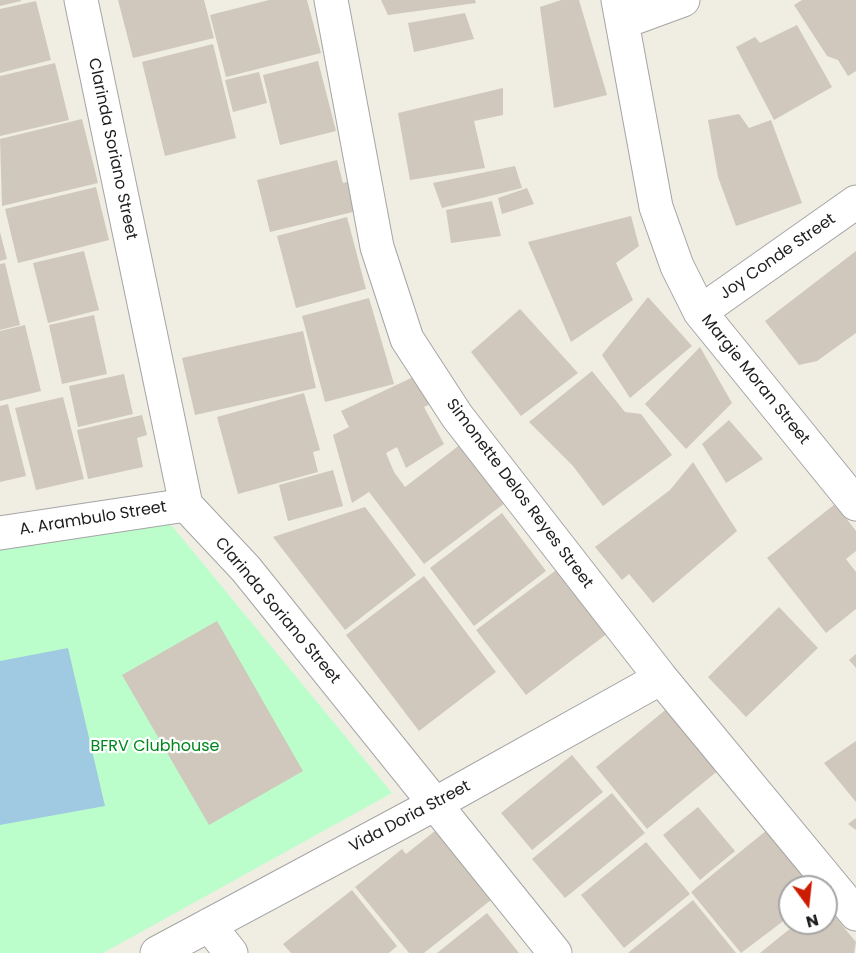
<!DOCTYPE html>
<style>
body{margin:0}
#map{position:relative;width:856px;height:953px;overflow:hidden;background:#f0ede3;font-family:Poppins,sans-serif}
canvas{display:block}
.north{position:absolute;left:778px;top:875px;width:60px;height:60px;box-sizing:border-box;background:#fff;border:2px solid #a5a5a5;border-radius:50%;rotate:165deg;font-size:16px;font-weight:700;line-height:24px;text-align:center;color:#1e1e1e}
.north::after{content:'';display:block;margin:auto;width:21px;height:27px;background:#cc1c00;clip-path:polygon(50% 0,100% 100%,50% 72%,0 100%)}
</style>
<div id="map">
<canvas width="856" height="953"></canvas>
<div class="north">N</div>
</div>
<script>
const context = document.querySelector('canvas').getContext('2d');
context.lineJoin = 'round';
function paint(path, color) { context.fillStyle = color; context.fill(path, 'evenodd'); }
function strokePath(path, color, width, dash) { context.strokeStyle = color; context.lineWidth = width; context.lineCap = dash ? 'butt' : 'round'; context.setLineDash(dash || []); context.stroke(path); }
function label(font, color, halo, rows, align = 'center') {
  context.font = font + ' Poppins,sans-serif'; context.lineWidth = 4.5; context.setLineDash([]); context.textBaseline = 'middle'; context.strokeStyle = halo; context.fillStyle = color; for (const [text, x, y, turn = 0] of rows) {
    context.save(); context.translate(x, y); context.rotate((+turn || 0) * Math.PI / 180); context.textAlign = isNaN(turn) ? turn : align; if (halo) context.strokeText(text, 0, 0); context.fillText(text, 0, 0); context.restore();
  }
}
paint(new Path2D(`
 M158 509 392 793 103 953H0V531Z`), '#bcfecb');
paint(new Path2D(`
 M68 648 105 806 0 825V661Z`), '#a0cae1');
paint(new Path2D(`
 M0 0H21V1L0 6Z
 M118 0H204L214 38 133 58Z
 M269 0H307L321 53 226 77 210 15Z
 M381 0H475L476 3 388 15Z
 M561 0H579L607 95 554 108 540 7Z
 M802 0H856V71L848 76 838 60 827 56 794 5Z
 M36 1 51 60 0 73V9Z
 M465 13 474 39 414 52 408 23Z
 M797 25 832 87 774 120 736 47 755 37 760 43Z
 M213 44 236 138 165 156 142 62Z
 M318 61 336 131 280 145 263 75Z
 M55 63 69 120 0 136V76Z
 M259 72 267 103 233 112 225 80Z
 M503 88V115L474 121 485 168 410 180 398 113Z
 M739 114 749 128 771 120 802 203 736 226 718 177 708 120Z
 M82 119 98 183 2 206 0 139Z
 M337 160 343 183 350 181 357 211 270 232 257 180Z
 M515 166 522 188 442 208 433 183Z
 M96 187 109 240 18 263 5 209Z
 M527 188 534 204 502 214 498 198Z
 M492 201 501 236 451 243 446 210Z
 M631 216 639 246 616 263 633 300 571 342 528 242Z
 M347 217 366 289 296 308 277 236Z
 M0 232 7 259 0 261Z
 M84 251 99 310 48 323 33 263Z
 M856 251V333L817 361 799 365 765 321Z
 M5 263 20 325 0 330V264Z
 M648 297 692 346 630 398 602 355Z
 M369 298 394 384 325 402 302 316Z
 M520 309 578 373 521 416 471 352Z
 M94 315 107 374 62 384 49 325Z
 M25 325 41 391 0 401V331Z
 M303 331 316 388 195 415 182 358Z
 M700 347 732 403 686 449 645 404Z
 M426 371 440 399 424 407 444 444 406 468 397 447 386 453 394 472 405 487 461 444 505 503 424 564 369 492 352 503 333 435 349 427 341 411Z
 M592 371 625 412 641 414 672 455 603 506 573 466 529 422Z
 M124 374 133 414 78 427 69 386Z
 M304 393 320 450 313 452 318 472 238 494 217 417Z
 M63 397 84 479 36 490 15 408Z
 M8 404 26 476 0 482V406Z
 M142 415 147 435 137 438 143 467 88 479 77 430Z
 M729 420 763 459 726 483 702 444Z
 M693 462 737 531 653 603 629 574 622 580 595 547 670 490Z
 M333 470 343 506 288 521 279 485Z
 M835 504 856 531V551L846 559 856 572V609L826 633 767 558Z
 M365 507 416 575 345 630 273 537Z
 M502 513 546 571 474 626 430 568Z
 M563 565 612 630 526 695 476 630Z
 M424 576 496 672 419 731 346 635Z
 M779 607 818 648 746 717 708 677Z
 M217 621 303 771 209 825 122 675Z
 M856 654V668L849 660Z
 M669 707 720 769 647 829 596 767Z
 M856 741V802L824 763Z
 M572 755 603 792 532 850 501 813Z
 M612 793 645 833 565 898 532 859Z
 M698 807 735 851 700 880 663 835Z
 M856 818V830L848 824Z
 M767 830 814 887H790V916L741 953 691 892Z
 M435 831 491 900 424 953H409L355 887 402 849 406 854Z
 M646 842 690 894 624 948 581 895Z
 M352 890 397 946 389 953H291L283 944Z
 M693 900 736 953H628Z
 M826 906 856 942 854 953H760L797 923H826Z
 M487 913 519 953H437Z`), '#d0c8bc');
const street = new Path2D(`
 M81 0 186 505 246 569 555 953
 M331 0 377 247 407 339 457 416 661 678 856 914
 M618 0 656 207 677 266 700 312 856 504
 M623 22 683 0
 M700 312 856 202
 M0 533 186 505
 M209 925 231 953
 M157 953 435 804 661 678`);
strokePath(street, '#a5a5a5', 35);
strokePath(street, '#fff', 33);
label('16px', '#1e1e1e', '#fff', [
 ["Clarinda Soriano Street",112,149,78],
 ["Joy Conde Street",778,257,-35],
 ["Margie Moran Street",755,380,51],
 ["Simonette Delos Reyes Street",519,494,53],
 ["A. Arambulo Street",93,519,-9],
 ["Clarinda Soriano Street",277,611,50],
 ["Vida Doria Street",410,817,-28]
]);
label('16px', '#02861f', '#fff', [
 ["BFRV Clubhouse",155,747]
]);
</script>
